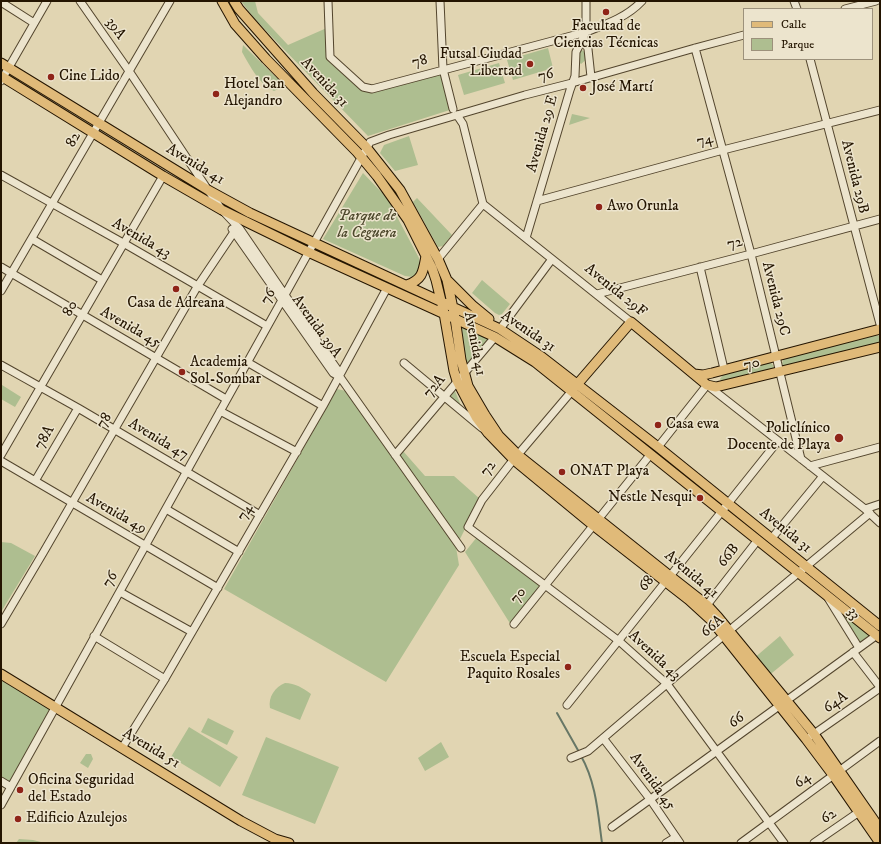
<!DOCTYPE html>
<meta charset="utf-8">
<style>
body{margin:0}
#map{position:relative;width:881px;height:844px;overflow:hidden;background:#e1d5b2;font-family:"IM FELL DW Pica",serif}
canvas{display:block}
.frame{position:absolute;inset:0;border:2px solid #241501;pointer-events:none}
.legend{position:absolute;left:743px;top:8px;width:130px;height:52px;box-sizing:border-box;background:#ece4cd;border:1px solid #9c917b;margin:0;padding:5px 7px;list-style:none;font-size:12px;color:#241501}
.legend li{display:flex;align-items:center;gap:8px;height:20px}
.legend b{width:20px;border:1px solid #9c917b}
</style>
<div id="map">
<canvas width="881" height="844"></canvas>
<div class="frame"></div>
<ul class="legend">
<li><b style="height:5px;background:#e0ba79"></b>Calle</li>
<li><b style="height:11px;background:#aebe90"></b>Parque</li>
</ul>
</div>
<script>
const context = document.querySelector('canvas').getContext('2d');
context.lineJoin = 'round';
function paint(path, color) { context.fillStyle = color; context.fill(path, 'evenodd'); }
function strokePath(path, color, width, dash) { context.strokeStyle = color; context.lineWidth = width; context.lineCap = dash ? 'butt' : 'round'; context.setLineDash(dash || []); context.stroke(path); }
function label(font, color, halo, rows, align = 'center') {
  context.font = font + ' "IM FELL DW Pica",serif'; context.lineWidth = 3; context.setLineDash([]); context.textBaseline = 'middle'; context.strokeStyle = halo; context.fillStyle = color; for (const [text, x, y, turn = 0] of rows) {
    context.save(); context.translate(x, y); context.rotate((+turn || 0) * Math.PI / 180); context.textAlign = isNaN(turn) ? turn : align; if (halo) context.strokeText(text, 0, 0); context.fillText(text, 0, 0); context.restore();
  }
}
paint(new Path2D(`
 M241 1H255L258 13 288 45 329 27 330 57 363 87 372 89 443 69 453 109 368 136 271 36 253 17Z
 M243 45 285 86 274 91C259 84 250 66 242 52Z
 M548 48 553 68 513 80 507 60Z
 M582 50 586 53 587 59 581 64 578 61C578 57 578 52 582 50Z
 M499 63 505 83 464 95 458 75Z
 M572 114 590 118 569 125Z
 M409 136 418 165 395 171 380 153 384 145Z
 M363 173 387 198 419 258C420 267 421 271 413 277L405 276 323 239Z
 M417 198 452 235 443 246 438 247 413 202Z
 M482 280 510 304 502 314 499 315 495 313 472 293Z
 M455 318 495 337 464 373Z
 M874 335 880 336V342L787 367 783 365 782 363 784 358Z
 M770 362 774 366 773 369 722 382 720 379 723 375Z
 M2 385 21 397 15 407 1 399Z
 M337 389 346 391 395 461 403 451 425 476H454L480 499 456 547 459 565 386 682 224 589Z
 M455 391 462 408 450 397Z
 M580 391 722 505 721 506 579 393Z
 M727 509 802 568 800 569 726 510Z
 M477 537 542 585 511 625 465 552Z
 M1 542 11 543 35 556 1 612Z
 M826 594 877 635 859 648Z
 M780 636 794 655 767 677 753 659Z
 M1 680 49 709V712L10 783 1 777Z
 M285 683C295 683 303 688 311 694L300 720 270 708C268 697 275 687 285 683Z
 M208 718 234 731 227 745 201 732Z
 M189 727 238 757 220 787 171 757Z
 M266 737 339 767 315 824 242 795Z
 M441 742 449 757 425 771 418 758Z
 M86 754H91L93 759 88 768 80 763Z
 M19 839 33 840 45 843H16Z`), '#aebe90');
strokePath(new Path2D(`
 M557 713 579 752
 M581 756C596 782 598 814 602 843`), '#677766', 2);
const minor = new Path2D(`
 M80 1 129 71 208 190 222 210 240 229 285 295 337 369 340 377 461 548
 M328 1 330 57 363 87 372 89 586 32C607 24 627 17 642 1
 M440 1 443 69 453 109
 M794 1 797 9
 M1 2 34 23
 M845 9 876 1
 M584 38 588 49 591 77
 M695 48 751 254 801 459
 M810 59 880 324
 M1 81 47 1
 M457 115 463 124 483 204 631 322
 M1 175 125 244 267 326
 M537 201 723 150 880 110
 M232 229 333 373 340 377
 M526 238 570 90 575 76 576 52 586 32V1
 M32 239 102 280
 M438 259 483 204
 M1 267 226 399
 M700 267 724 369
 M1 291 170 1
 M597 294 751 254 880 219
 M500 329 552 259
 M247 362 323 406
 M404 363 482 428
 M1 365 78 408 260 515
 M571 392 510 464 482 500 468 527 619 641 667 684 784 843
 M220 411 297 452
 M658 447 707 385 865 509 880 523
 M1 455 163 176
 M395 455 495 337
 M1 461 218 588
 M810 466 880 447
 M35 481 78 408
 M166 509 239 552
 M865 509 880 504
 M772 538 823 476
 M120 592 192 632
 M828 598 859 648
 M707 605 757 541
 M1 624 43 553 197 287 234 232
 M514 624 650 455
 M94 636 165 679
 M853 652 880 687
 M567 705 778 441
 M811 736 880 688
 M603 738 650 799 680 843
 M122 748 163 682 323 406 387 288
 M571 758 588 751 730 630 870 513
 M1 781 11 787
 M1 805 370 142 389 135 525 95 572 83 695 48 744 35
 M612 827 877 635
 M666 843 676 837
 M741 843 880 741
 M814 843 859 812`);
const major = new Path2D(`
 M222 1 235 24 266 59 357 152 377 176 408 220 432 268 436 280 444 313 454 371 457 381 476 417 488 433 514 460 594 526 689 600 712 621 806 739 833 775 880 843
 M234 1 239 9 313 93 366 147 400 190 438 259 447 280 455 318 461 360 468 386 485 415 499 436 518 455 670 576 707 605 718 617 814 734 880 829
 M1 63 208 190 250 213 500 329 542 357 658 447 880 626
 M1 76 163 176 222 210 308 252 495 337 535 362 880 638
 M448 281 472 305 489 319
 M407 285C423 279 423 272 426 256
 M694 374 703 375 712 373 880 329
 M574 388 631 322 707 385 716 387 880 347
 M1 674 241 821 275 839 289 843`);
strokePath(minor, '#53452d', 9);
strokePath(major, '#241501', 11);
strokePath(minor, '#ece4cd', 7);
strokePath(major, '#e0ba79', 9);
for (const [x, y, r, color] of [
 [606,12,4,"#8f2418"],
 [530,64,4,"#8f2418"],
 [51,77,4,"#8f2418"],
 [583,88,4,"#8f2418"],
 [216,94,4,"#8f2418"],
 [599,207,4,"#8f2418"],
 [176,289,4,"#8f2418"],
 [182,372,4,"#8f2418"],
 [658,425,4,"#8f2418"],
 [839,438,5,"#8f2418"],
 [562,472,4,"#8f2418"],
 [700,498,4,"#8f2418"],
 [568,667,4,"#8f2418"],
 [20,790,4,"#8f2418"],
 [18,819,4,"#8f2418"]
]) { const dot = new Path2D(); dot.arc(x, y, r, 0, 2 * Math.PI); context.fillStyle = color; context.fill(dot); strokePath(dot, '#ece4cd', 1.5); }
label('15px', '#241501', '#ece4cd', [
 ["Facultad de",606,27,"center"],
 ["Ciencias Técnicas",606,44,"center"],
 ["Futsal Ciudad",522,55,"right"],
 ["Libertad",522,72,"right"],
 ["Cine Lido",59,77],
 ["Hotel San",224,85],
 ["Alejandro",224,102],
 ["José Martí",591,88],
 ["Awo Orunla",607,207],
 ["Casa de Adreana",176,304,"center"],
 ["Academia",190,363],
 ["Sol-Sombar",190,380],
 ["Casa ewa",666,425],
 ["Policlínico",830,429,"right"],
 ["Docente de Playa",830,446,"right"],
 ["ONAT Playa",570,472],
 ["Nestle Nesqui",692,498,"right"],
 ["Escuela Especial",560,658,"right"],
 ["Paquito Rosales",560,675,"right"],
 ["Oficina Seguridad",28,781],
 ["del Estado",28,798],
 ["Edificio Azulejos",26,819]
], 'left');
label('15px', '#241501', '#ece4cd', [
 ["39A",115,29,55],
 ["78",420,62,-15],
 ["76",546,76,-14],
 ["Avenida 31",324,83,47],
 ["Avenida 29 E",543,134,-74],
 ["82",74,140,-60],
 ["74",705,141,-15],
 ["Avenida 41",195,165,31],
 ["Avenida 29B",854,177,76],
 ["Avenida 43",141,239,30],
 ["72",735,244,-14],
 ["Avenida 29F",615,291,39],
 ["76",269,297,-61],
 ["Avenida 29C",775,299,76],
 ["80",71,309,-60],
 ["Avenida 39A",316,327,54],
 ["Avenida 45",130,328,30],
 ["Avenida 31",528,332,34],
 ["Avenida 41",474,344,79],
 ["70",752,365,-15],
 ["72A",435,387,-50],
 ["78",105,421,-60],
 ["78A",45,438,-60],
 ["Avenida 47",158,440,31],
 ["72",489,469,-52],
 ["74",246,513,-60],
 ["Avenida 49",116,514,30],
 ["Avenida 31",785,531,39],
 ["66B",729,556,-52],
 ["Avenida 41",691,575,40],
 ["76",111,580,-60],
 ["68",647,584,-52],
 ["70",519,596,-51],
 ["33",853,614,58],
 ["66A",713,627,-41],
 ["Avenida 43",654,656,43],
 ["64A",836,703,-35],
 ["66",737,721,-37],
 ["Avenida 51",151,749,31],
 ["64",803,781,-36],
 ["Avenida 45",652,782,54],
 ["62",829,817,-34]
]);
label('italic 15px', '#4d482c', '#ece4cd', [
 ["Parque de",367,217],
 ["la Ceguera",367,234]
]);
</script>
